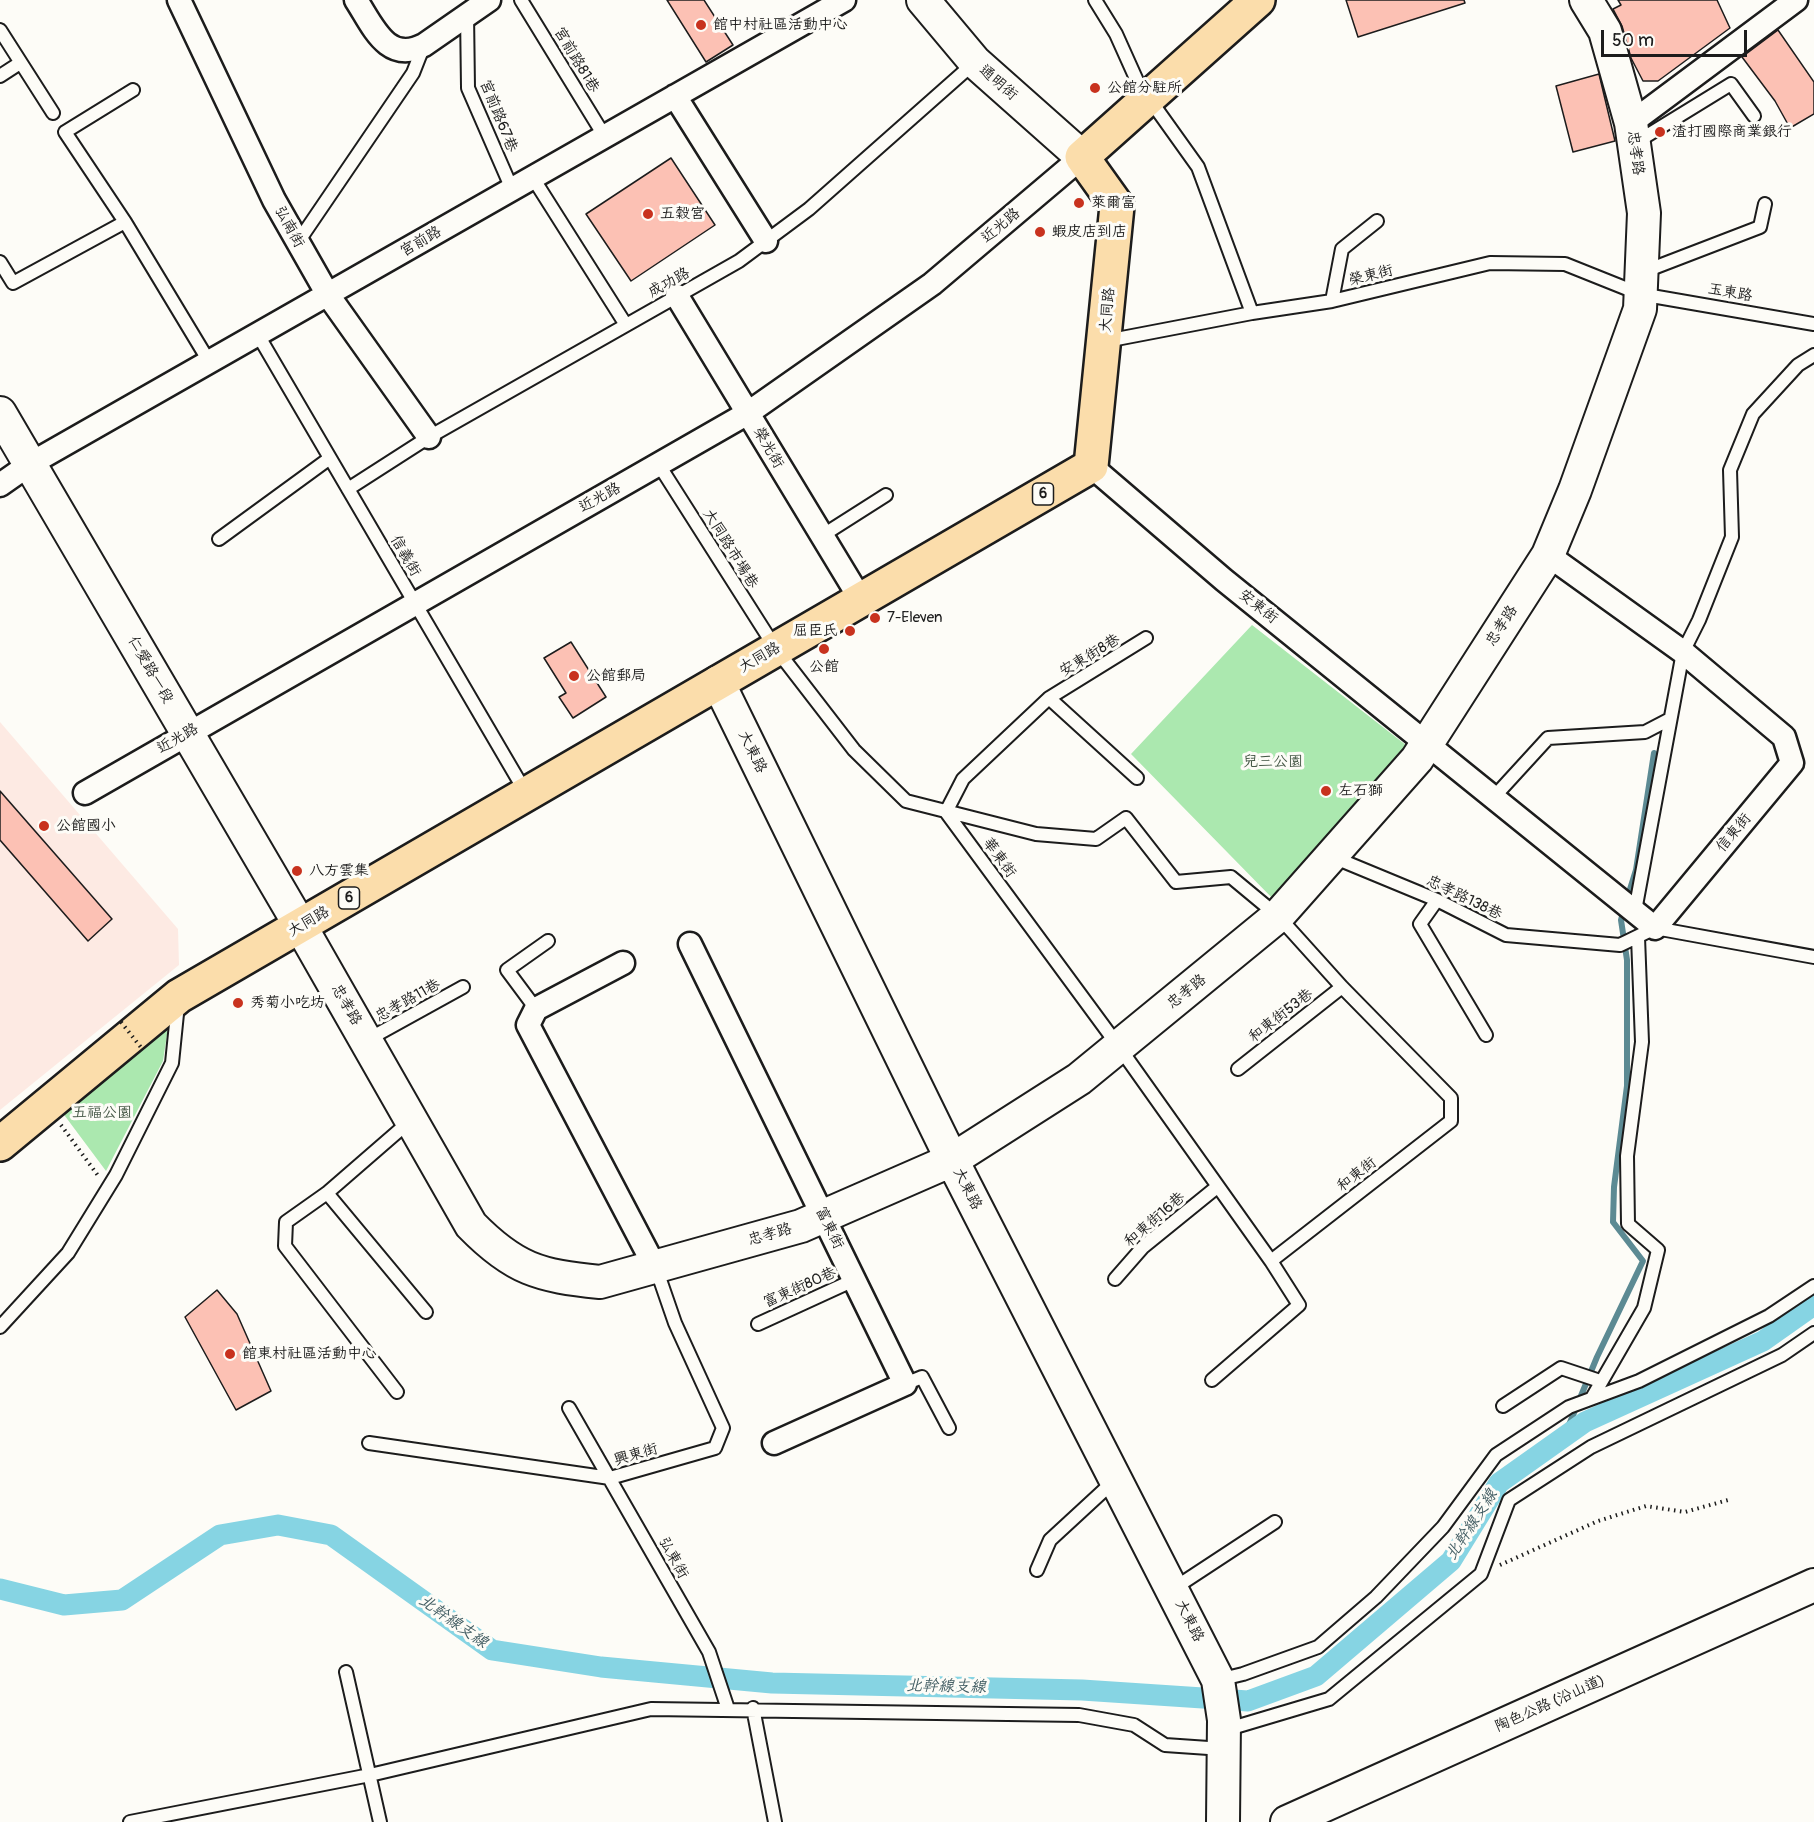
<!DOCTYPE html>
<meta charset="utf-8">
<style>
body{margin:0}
#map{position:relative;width:1814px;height:1822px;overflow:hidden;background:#fdfcf7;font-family:Pangolin,sans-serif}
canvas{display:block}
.scale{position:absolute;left:1601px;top:30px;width:146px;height:27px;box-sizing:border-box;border:3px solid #1c1c1c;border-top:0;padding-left:8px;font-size:18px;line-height:21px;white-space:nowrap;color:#1c1c1c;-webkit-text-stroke:4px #fdfcf7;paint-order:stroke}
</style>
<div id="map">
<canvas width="1814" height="1822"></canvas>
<div class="scale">50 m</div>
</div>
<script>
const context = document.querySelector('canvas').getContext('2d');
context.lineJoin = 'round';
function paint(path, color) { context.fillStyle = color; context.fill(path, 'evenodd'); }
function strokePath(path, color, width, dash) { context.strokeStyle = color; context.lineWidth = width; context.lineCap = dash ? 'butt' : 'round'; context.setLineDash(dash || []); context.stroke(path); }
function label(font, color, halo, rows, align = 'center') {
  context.font = font + ' Pangolin,"LXGW WenKai TC",sans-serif'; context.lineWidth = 6; context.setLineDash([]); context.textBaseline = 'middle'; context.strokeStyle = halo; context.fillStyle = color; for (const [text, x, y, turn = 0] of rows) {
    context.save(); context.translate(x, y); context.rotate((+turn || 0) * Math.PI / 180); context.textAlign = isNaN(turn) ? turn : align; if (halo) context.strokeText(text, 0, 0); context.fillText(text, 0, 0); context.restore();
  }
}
paint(new Path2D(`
 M0 722 178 929 179 965 0 1110Z`), '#fdeae3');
paint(new Path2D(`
 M1252 625 1411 749 1277 903 1131 754Z
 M168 1028 163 1061 106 1171 59 1108Z`), '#abe8af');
strokePath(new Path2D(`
 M1627 899 1636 870 1654 753
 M1564 1437 1597 1357 1643 1261 1613 1222 1614 1187 1627 1086V960L1621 920 1624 909`), '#5c8a93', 6);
strokePath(new Path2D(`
 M0 1589 64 1605 122 1600 220 1535 278 1525 331 1535 492 1650 601 1667 772 1683 1082 1690 1248 1701 1316 1676 1451 1561 1499 1483 1585 1422 1763 1341 1814 1305`), '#86d4e3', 21);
const building = new Path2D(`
 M667 0H704L733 45 706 62Z
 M1346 0H1464L1465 3 1358 37Z
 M1618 0H1717L1730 28 1658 81H1643L1631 58 1622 26 1613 9 1621 5Z
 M1778 30 1814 82V114L1790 128 1775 101 1742 57Z
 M1599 74 1615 141 1573 152 1556 86Z
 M671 158 715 225 631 281 586 214Z
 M571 642 606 697 573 718 559 697 566 693 544 658Z
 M0 791 112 919 88 941 0 840Z
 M217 1290 237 1314 271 1391 236 1410 185 1317Z`);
paint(building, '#fcc1b4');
strokePath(building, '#1c1c1c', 1.5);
const lane = new Path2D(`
 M521 0 605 137
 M1095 0 1116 34 1138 83 1198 167 1252 313
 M467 13 468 88 512 189
 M0 30 53 113
 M0 76 20 63
 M1635 143 1731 84 1754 116
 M533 178 626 325
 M125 222 210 363
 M298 242 413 73 424 45
 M0 262 13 283 125 222 65 132 133 90
 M1643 272 1760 227 1765 204
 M1332 301 1342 249 1377 221
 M258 335 526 793
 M1106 341 1252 313 1332 301 1490 263 1565 264 1640 294 1814 324
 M659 465 776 649 854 750 906 801 1036 834 1096 839 1126 818 1176 882 1231 877 1278 916 1342 987 1451 1098V1121L1271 1261 1119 1047 946 812 963 779 1049 698 1146 638
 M348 489 429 437 739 261 809 209 974 63
 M820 537 886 495
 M219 539 330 458
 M1049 698 1137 778
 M1494 797 1548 738 1645 732 1670 719
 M1333 857 1437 900 1506 935 1620 945 1655 928 1814 957
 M1437 900 1420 924 1486 1035
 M1635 911 1683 652 1699 620 1732 537 1730 470 1753 414 1798 365 1814 355
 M536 1009 507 970 548 941
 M367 1040 463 987
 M1238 1069 1342 987
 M327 1193 426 1312
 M1115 1279 1143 1247 1217 1187
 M758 1324 854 1280
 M0 1327 68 1253 116 1175 172 1063 178 1004
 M1212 1380 1299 1305 1271 1261
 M905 1384 922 1377 949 1428
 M397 1392 285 1246 286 1222 327 1193 410 1121
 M1592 1398 1644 1308 1658 1250 1628 1224 1627 1156 1642 1042 1638 937
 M1503 1406 1561 1368 1600 1381
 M569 1408 709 1652 728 1709
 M369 1443 610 1478 715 1448 723 1428 675 1323 656 1268
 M1037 1570 1050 1540 1114 1481
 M1173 1589 1275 1522
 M346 1672 380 1822
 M1218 1680 1243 1674 1318 1647 1376 1597 1443 1527 1496 1455 1569 1407 1639 1381 1769 1316 1814 1286
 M753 1708 775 1822
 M1225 1730 1329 1699 1481 1574 1509 1500 1591 1447 1782 1355 1814 1333
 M130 1822 370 1775 651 1709 1079 1715 1134 1725 1165 1745 1223 1749`);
const street = new Path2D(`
 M179 0 274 200 328 295 429 437
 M356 0C373 26 387 64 424 45L489 0
 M675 96 766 241
 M1631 123 1796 0
 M677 296 861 600
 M1091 466 1224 580 1655 928 1792 763 1784 737 1683 652 1548 555
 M0 485 30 464 844 0
 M85 793 748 413 932 284 1082 157
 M690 944 905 1384 774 1443
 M623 963 536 1009 528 1025 655 1267`);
const secondary = new Path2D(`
 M923 0 975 62 1082 157
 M0 413 301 927 471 1225C514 1269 539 1276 600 1282L801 1226 952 1160 1079 1079 1278 916 1417 759 1548 555 1575 490 1640 309 1644 213 1631 123 1605 31 1586 0
 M718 682 952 1160 1218 1680 1224 1720 1223 1822
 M1287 1822 1814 1585`);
const primary = new Path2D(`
 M0 1144 179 996 1091 466 1117 206 1082 157 1258 0`);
strokePath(lane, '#1c1c1c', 16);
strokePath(street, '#1c1c1c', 27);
strokePath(secondary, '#1c1c1c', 36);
strokePath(primary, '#1c1c1c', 38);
strokePath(new Path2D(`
 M61 1125 99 1177
 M1500 1565 1598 1521 1646 1506 1685 1512 1728 1500`), '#1c1c1c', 4, [1.5, 4.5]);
strokePath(lane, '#fdfcf7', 12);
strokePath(street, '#fdfcf7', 22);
strokePath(secondary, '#fdfcf7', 32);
strokePath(primary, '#fbddab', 33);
strokePath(new Path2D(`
 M121 1022 143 1050`), '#1c1c1c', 4, [1.5, 4.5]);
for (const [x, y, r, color] of [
 [701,25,6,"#c8321e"],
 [1095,88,6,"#c8321e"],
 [1660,132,6,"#c8321e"],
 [1079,203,6,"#c8321e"],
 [648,214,6,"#c8321e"],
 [1040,232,6,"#c8321e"],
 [875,618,6,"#c8321e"],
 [850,631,6,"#c8321e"],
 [824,649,6,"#c8321e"],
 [574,676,6,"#c8321e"],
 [1326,791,6,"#c8321e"],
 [44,826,6,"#c8321e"],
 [297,871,6,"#c8321e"],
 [238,1003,6,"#c8321e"],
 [230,1354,6,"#c8321e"]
]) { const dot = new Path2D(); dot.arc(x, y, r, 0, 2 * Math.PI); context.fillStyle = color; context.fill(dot); strokePath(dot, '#fdfcf7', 2); }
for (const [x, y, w] of [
 [1043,494,21],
 [349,898,21]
]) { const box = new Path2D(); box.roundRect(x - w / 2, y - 11, w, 22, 4.5); context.fillStyle = '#fdfcf7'; context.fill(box); strokePath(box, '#1c1c1c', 1.5); }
label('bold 14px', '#1c1c1c', null, [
 ["6",1043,494],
 ["6",349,898]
]);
label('15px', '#1c1c1c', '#fdfcf7', [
 ["館中村社區活動中心",713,25],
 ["公館分駐所",1107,88],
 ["渣打國際商業銀行",1672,132],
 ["萊爾富",1091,203],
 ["五穀宮",660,214],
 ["蝦皮店到店",1052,232],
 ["7-Eleven",887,618],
 ["屈臣氏",838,631,"right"],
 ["公館",824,667,"center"],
 ["公館郵局",586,676],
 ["左石獅",1338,791],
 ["公館國小",56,826],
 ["八方雲集",309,871],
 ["秀菊小吃坊",250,1003],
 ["館東村社區活動中心",242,1354]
], 'left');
label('15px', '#1c1c1c', '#fdfcf7', [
 ["宮前路81巷",576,60,59],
 ["通明街",998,83,41],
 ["宮前路67巷",498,116,68],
 ["忠孝路",1635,153,82],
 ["近光路",1001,226,-40],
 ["弘南街",289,227,61],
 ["宮前路",421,242,-30],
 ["榮東街",1371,276,-14],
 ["成功路",669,283,-29],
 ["玉東路",1730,293,10],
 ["大同路",1108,310,-85],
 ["榮光街",768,448,60],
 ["近光路",600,498,-29],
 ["大同路市場巷",730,549,58],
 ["信義街",405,556,60],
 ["安東街",1258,607,38],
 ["忠孝路",1502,626,-57],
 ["安東街8巷",1090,656,-31],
 ["大同路",760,658,-30],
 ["仁愛路一段",150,670,60],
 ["近光路",178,739,-30],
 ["大東路",752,752,64],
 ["信東街",1734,833,-50],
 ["華東街",999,858,54],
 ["忠孝路138巷",1464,898,26],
 ["大同路",309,922,-30],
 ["忠孝路",1187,992,-39],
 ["忠孝路11巷",408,1001,-29],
 ["忠孝路",346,1005,60],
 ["和東街53巷",1281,1016,-38],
 ["和東街",1357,1175,-38],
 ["大東路",967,1189,63],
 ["和東街16巷",1155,1220,-41],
 ["富東街",829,1228,64],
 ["忠孝路",770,1235,-16],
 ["富東街80巷",800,1288,-24],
 ["興東街",636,1455,-16],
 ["弘東街",673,1558,61],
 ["大東路",1189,1621,63],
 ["陶色公路 (沿山道)",1550,1704,-24]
]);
label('15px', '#475948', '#fdfcf7', [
 ["兒三公園",1273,762],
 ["五福公園",102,1113]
]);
label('italic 16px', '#415c62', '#fdfcf7', [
 ["北幹線支線",1472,1525,-57],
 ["北幹線支線",453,1622,35],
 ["北幹線支線",946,1687,1]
]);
</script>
